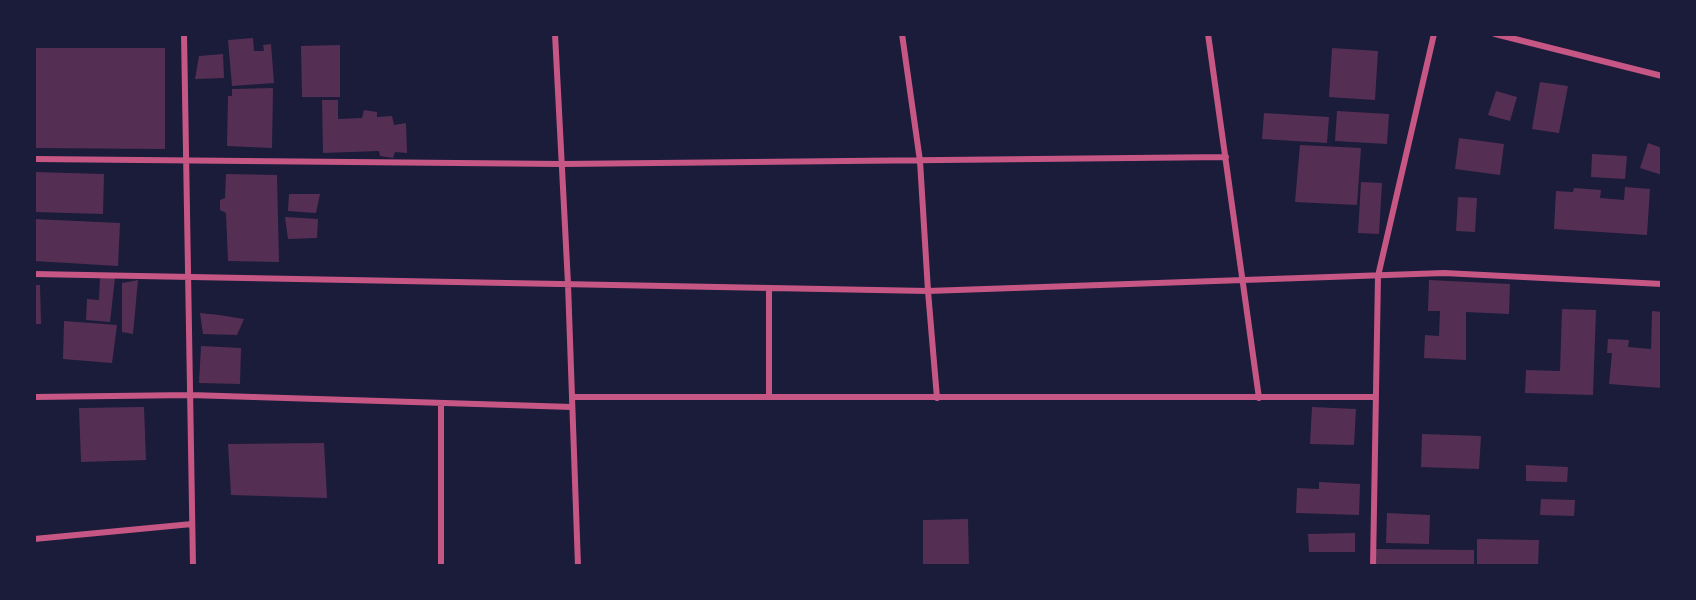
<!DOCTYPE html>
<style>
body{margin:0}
#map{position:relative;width:1696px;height:600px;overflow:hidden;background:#1b1b3a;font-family:Bitter,serif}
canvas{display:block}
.frame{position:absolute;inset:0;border:36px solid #1b1b3a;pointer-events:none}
</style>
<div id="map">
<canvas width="1696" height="600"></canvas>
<div class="frame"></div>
</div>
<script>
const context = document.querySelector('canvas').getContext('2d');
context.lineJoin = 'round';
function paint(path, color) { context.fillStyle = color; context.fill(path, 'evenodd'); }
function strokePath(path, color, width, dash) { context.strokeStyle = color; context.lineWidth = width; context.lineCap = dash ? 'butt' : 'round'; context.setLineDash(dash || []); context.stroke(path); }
paint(new Path2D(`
 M253 38 254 51H264L263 45 271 44 274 83 232 86 228 40Z
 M340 45V97H302L301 46Z
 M34 48H165V149L34 148Z
 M1332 48 1378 51 1375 100 1329 97Z
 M223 54 224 78 195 79 199 56Z
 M1540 82 1568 86 1559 133 1532 129Z
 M273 88 272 148 227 146 228 96H232V89Z
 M1496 91 1517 97 1510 121 1488 115Z
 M322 100H338V119L362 118 364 110 377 112V117L392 116 394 125 406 123 407 153 395 152 393 158 380 156 379 151 323 153Z
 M1337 111 1389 114 1387 144 1335 141Z
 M1264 113 1329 117 1327 143 1262 139Z
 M1459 138 1504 144 1500 175 1455 169Z
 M1648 143 1662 148V175L1640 168Z
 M1300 145 1361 148 1357 205 1295 202Z
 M1592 154 1627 156 1625 179 1591 177Z
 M34 172 104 174 103 214 34 212Z
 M226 174 277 175 279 262 228 261 226 213 220 210V200L225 198Z
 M1361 182 1382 183 1379 234 1358 233Z
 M1625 187 1650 189 1647 235 1554 229 1556 191 1573 192 1574 188 1601 190 1600 198 1624 200Z
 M289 194H320L316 213 288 211Z
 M1458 197 1477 198 1475 232 1456 231Z
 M285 217 318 219 317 238 288 239Z
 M34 219 120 223 118 266 34 261Z
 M100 277 115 278 110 322 86 320 87 299 99 300Z
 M138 280 133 334 122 332V283Z
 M1429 280 1510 284 1509 314 1466 312V360L1424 358 1425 335 1439 336 1440 311H1428Z
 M34 285H40L41 324H34Z
 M1562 309 1596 310 1593 395 1525 393 1526 370 1560 371Z
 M1652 311 1662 312V388L1609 384 1612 353H1607L1608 339 1629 340 1628 347 1651 349Z
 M200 313 219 315 244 319 237 335 203 334Z
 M64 321 117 325 112 363 63 359Z
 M201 346 241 348 240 384 199 383Z
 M144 407 146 460 81 462 79 408Z
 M1312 407 1356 409 1354 445 1310 444Z
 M1422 434 1481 436 1479 469 1421 467Z
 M324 443 327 498 231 495 228 444Z
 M1526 465 1568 467 1567 482 1526 481Z
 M1319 482 1360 484 1359 515 1296 513 1297 488 1319 489Z
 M1541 499 1575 500 1574 516 1540 515Z
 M1387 513 1430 515 1429 544 1386 543Z
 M968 519 969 566H923V520Z
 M1355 533V552H1309L1308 534Z
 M1477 539 1539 540 1538 566H1477Z
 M1376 549 1474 550V566H1376Z`), '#542f53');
strokePath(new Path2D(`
 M184 34 193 566
 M555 34 568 284 578 566
 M902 34 920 161 928 291 937 398
 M1208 34 1259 398
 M1495 34 1662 76
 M34 159 562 164 1226 157
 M34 274 928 291 1444 273 1662 284
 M34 397 190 395 572 407
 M572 397H1376
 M769 397V288
 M34 539 192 524
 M441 566V403
 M1373 566 1378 276 1434 34`), '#c65784', 6);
</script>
